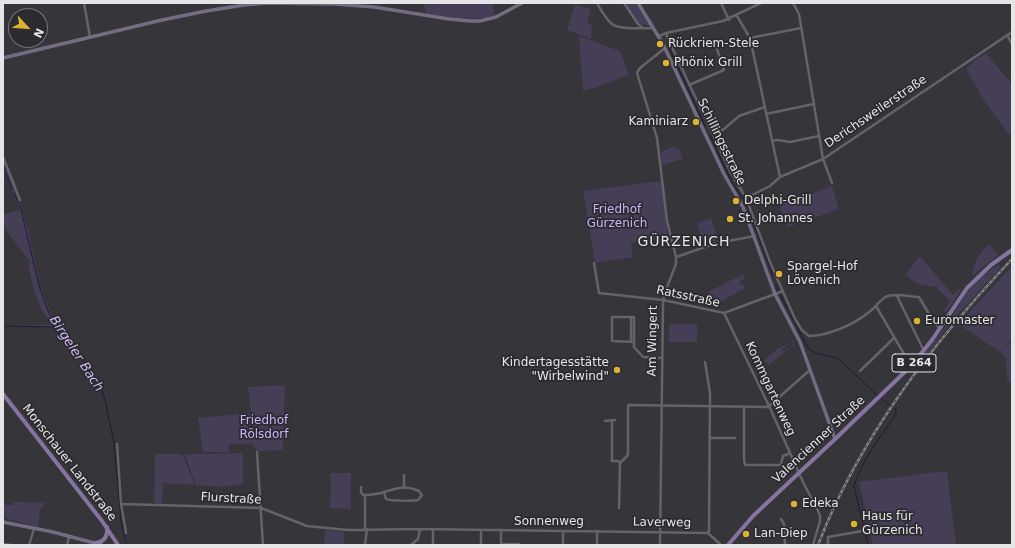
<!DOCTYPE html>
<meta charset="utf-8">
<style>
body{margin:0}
#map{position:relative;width:1015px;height:548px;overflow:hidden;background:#363539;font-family:"DejaVu Sans",sans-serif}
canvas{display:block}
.frame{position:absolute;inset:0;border:4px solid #e5e4e6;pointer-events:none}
.north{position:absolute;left:8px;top:8px;width:40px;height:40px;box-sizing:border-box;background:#2c2b2f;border:1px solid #767578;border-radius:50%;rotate:116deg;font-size:11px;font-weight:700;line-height:16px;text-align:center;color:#e5e4e6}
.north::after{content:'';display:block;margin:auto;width:14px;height:18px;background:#dab333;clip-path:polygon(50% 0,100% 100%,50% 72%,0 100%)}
</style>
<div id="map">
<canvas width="1015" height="548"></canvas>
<div class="frame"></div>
<div class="north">N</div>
</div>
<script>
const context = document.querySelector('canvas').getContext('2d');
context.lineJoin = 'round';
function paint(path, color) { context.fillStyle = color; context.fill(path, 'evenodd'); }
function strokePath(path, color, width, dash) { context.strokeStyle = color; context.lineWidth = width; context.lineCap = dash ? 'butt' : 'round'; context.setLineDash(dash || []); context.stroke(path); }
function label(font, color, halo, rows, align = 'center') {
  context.font = font + ' "DejaVu Sans",sans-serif'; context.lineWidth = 3.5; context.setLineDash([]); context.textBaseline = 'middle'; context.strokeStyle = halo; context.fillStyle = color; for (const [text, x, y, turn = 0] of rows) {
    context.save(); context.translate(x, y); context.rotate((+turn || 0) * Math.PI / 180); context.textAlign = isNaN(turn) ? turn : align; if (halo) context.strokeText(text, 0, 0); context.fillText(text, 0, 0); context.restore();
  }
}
paint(new Path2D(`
 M424 3H493L494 16C471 22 449 17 426 14Z
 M625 3H635L651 26C636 26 632 14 625 3Z
 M575 5 591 9 587 23 592 25 591 39 567 30Z
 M579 36 620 51 629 75 594 88 583 91Z
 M986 53 1012 84V132L1009 135 982 97 966 69 975 60Z
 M675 146 676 150 679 149 683 159 662 165 661 152Z
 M3 160 19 200 28 229 40 286 51 313 62 327 61 328 12 325 3 326V325H54C36 309 33 286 28 264L30 262 3 226V211L6 214 20 210 3 168Z
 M662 181 666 223 669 237 631 243 633 257 595 263 583 191Z
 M832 186 839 209 788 227 779 205Z
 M711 218 718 240 703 244 697 223Z
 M989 244 998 255 972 276C974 262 979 253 989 244Z
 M920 256 953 295 958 289 961 290 946 313 944 311 950 301 936 287 918 284 905 275Z
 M999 264 1000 266 998 271 957 315 926 355 924 354 946 326 966 293 982 276Z
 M1012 266V339L1000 351 1012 341V384L1008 381 1007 378 1006 358 1000 352 961 326 956 327Z
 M743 274 745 277 739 283 740 285 743 284 745 288 717 304 708 292Z
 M669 324H697V342H669Z
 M794 341V342L781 349V352L795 344V345L789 348 769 365 764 360 779 348Z
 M285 385 283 450 258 451 252 444H229V452H203L198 418 251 413 248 387Z
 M243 453V484L220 487 196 485 185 455V454Z
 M155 454H182L195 485 163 483 162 504 154 503Z
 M947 471 956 545H873L859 482Z
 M331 473H351V509L330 508Z
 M13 502 45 503 40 510 38 527 5 518 4 505H13Z
 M325 530 344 532V545H324Z`), '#463d57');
strokePath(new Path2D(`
 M668 46 705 126
 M710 135 732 183 745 201 773 275
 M3 165 12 189
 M14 193 21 209 39 286 49 313 63 331 101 388 105 400 114 443 121 520 126 542
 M776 285 778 290
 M780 294 788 310
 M789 311 808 348 815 353 838 358 877 395
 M3 326 60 327
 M882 399 891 406
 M868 545 854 486C862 460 881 436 896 414V409L894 408`), '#27153e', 1);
strokePath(new Path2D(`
 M84 3 90 37
 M597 3C601 10 605 18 612 24 619 30 643 28 653 28
 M624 3 638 24 643 28
 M721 3 729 20
 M793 3 799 14 823 159 832 183
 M737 16 750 38 780 177
 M666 33 669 41 730 171 746 198 770 262 795 319 802 330 809 336C828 336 855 324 869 312 876 308 880 298 888 296 897 293 910 297 919 297L935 324 940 328
 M1007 35 1012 44
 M659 36 666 33 723 21 761 3
 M750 38 801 28
 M689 85 724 70 717 49
 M766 114 814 104
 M713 134 724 129 739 116 765 107
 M772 141 778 140 790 142 819 136
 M3 157 20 200
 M746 198 770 186 780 177 823 159 1012 32
 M676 257 717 243 755 236
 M594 263 599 293 663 300 724 313 783 291
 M897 296 924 351
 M876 306 911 366
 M724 313 769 406 803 482 820 515V521L813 545
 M631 317H612V341L634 342V347L643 357 662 358
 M631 342V317H634V342
 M705 362 710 393 709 530 708 533
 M860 371 894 338
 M744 406V459L745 465H779L781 464 783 456 790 453
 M605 421 615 420
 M612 421V461H618L620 463
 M710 438H735
 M117 444 121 504 126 533
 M257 452 263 545
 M361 487V492L363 495H365V529
 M404 487V475
 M365 495C370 495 376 494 381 493 396 489 404 484 419 491L422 495 418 500C415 501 389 501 386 499L384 492
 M121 504 261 508 307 526 348 530 420 529 708 533 721 545
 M619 508 620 463 628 455V406L629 405 766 407 769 406 810 370
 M781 519 784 524 785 545
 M501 530V544H519
 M3 544 11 545
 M29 545 34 529
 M67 545 69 537
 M365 545 367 529
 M411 545 418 539 420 529
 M433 545V529
 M481 545V530
 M563 545V531
 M597 545V531
 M660 545 663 305 664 295 676 264V257L667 221 657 138 637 73 640 68 665 48
 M828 545V537L868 530`), '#646367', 2.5);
strokePath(new Path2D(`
 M638 3 663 44 724 174 743 207 775 294 800 342 835 439
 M3 58 162 20 206 11 244 5 266 3 335 4 374 7 449 19 470 21H480L496 17 522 3
 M3 522 53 532 102 545`), '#746c83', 3.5);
strokePath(new Path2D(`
 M3 394 102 521 118 545
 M95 543C104 542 108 537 107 527
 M728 545 753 516 832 442 911 366 932 340 967 288 991 265 1012 250`), '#84749f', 4);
const rail = new Path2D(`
 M818 545C860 436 933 343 1012 259`);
strokePath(rail, '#878689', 2.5);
strokePath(rail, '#2c2b2f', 1, [3]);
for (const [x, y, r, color] of [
 [660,44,4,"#dab333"],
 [666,63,4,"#dab333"],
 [696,122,4,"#dab333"],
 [736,201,4,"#dab333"],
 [730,219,4,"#dab333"],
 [779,274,4,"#dab333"],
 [917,321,4,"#dab333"],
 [617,370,4,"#dab333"],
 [794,504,4,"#dab333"],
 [854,524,4,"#dab333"],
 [746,534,4,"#dab333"]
]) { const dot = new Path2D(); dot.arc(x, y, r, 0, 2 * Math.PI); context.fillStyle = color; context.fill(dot); strokePath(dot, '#2c2b2f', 1.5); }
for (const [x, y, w] of [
 [914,363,44]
]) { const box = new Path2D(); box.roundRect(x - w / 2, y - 9, w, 18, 3); context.fillStyle = '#2c2b2f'; context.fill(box); strokePath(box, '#e5e4e6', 1); }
label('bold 11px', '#e5e4e6', null, [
 ["B 264",914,363]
]);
label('12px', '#e5e4e6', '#2c2b2f', [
 ["Rückriem-Stele",668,44],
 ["Phönix Grill",674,63],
 ["Kaminiarz",688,122,"right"],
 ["Delphi-Grill",744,201],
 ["St. Johannes",738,219],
 ["Spargel-Hof",787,267],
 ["Lövenich",787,281],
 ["Euromaster",925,321],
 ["Kindertagesstätte",609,363,"right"],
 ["\"Wirbelwind\"",609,377,"right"],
 ["Edeka",802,504],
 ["Haus für",862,517],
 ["Gürzenich",862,531],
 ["Lan-Diep",754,534]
], 'left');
label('12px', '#e5e4e6', '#2c2b2f', [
 ["Derichsweilerstraße",876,112,-34],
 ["Schillingsstraße",721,142,64],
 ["Ratsstraße",688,297,12],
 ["Am Wingert",653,341,-89],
 ["Kommgartenweg",770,389,65],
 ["Valencienner Straße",819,440,-43],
 ["Monschauer Landstraße",69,463,52],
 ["Flurstraße",231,499,3],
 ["Sonnenweg",549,522],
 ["Laverweg",662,523,1]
]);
label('12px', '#ccb2fb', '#2c2b2f', [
 ["Friedhof",617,210],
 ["Gürzenich",617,224],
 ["Friedhof",264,421],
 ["Rölsdorf",264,435]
]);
label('italic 13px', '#ceb9f4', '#2c2b2f', [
 ["Birgeler Bach",76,354,57]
]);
context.letterSpacing = '1px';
label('14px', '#e5e4e6', '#2c2b2f', [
 ["GÜRZENICH",684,242]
]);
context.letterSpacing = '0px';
</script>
